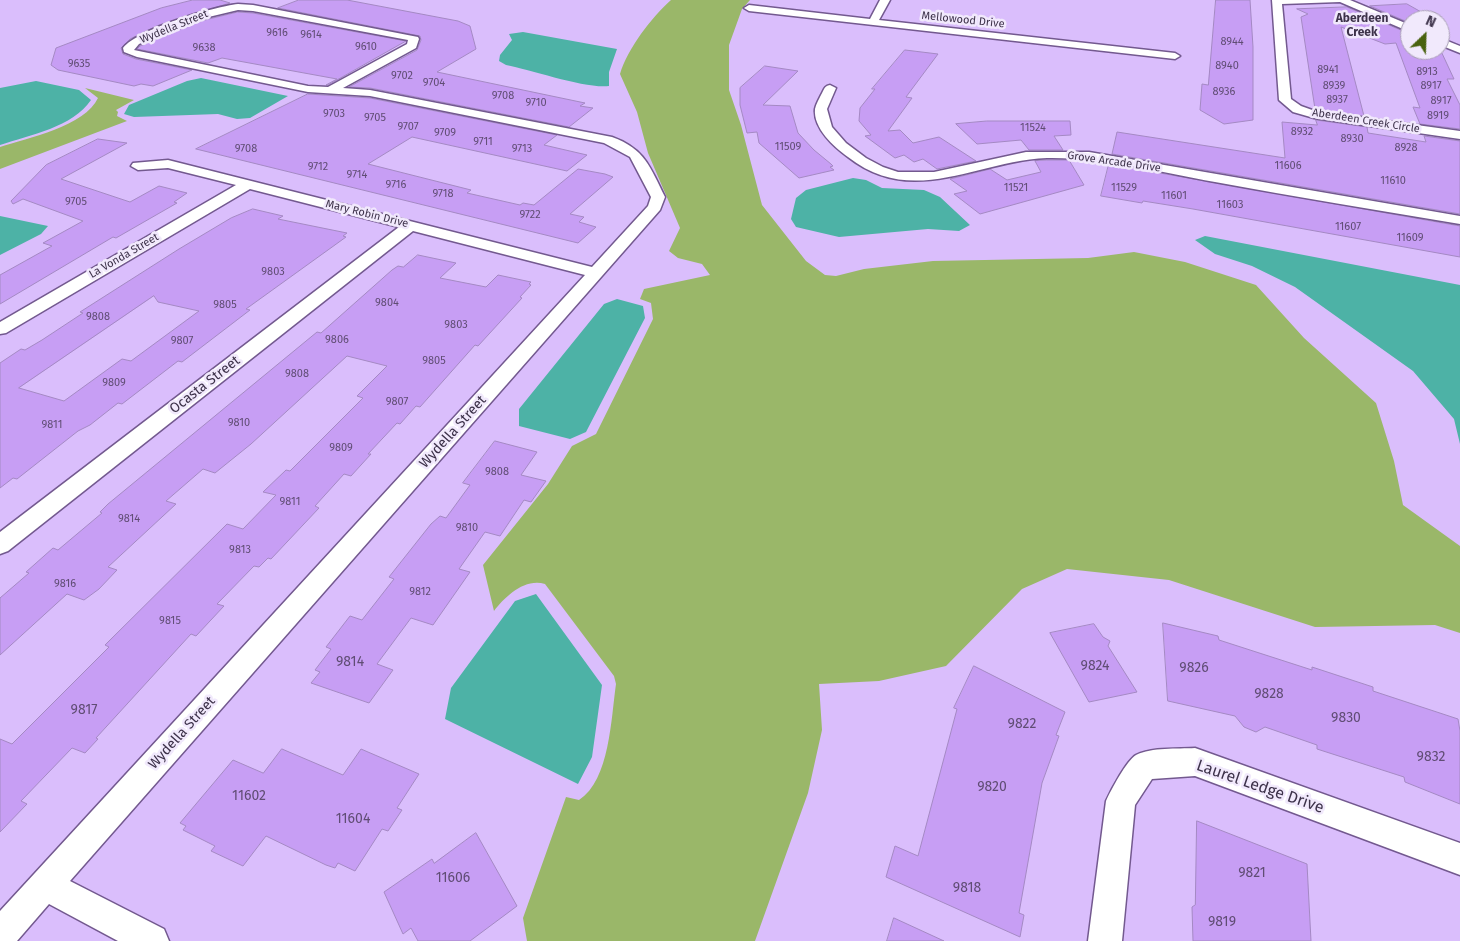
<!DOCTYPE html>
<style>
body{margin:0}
#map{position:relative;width:1460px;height:941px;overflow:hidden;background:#dabefc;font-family:"Fira Sans",sans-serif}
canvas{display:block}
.north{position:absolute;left:1400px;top:10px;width:50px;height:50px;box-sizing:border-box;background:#f1e9fc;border:1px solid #a9a0b5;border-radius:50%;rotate:24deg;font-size:14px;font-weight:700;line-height:20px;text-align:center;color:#3d324a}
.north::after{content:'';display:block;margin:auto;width:18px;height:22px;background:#49620f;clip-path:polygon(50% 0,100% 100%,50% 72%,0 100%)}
</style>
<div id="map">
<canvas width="1460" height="941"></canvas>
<div class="north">N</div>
</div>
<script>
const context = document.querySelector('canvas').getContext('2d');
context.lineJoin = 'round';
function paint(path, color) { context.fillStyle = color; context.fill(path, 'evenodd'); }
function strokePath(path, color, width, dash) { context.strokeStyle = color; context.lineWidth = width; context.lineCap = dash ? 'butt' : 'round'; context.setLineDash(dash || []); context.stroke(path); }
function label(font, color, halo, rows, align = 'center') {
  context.font = font + ' "Fira Sans",sans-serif'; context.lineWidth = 5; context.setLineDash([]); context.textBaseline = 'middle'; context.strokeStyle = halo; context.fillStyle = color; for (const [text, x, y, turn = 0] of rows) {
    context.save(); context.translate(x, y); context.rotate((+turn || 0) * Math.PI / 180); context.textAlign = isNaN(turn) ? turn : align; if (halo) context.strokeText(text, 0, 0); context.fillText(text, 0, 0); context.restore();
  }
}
paint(new Path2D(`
 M671 0H750L742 9 729 45V90L741 125 762 205 806 261 825 275 836 276 864 269 933 261 1088 258 1134 252 1185 262 1256 285 1304 338 1376 403 1394 461 1403 505 1460 546V633L1435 625 1315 627 1169 580 1067 569 1022 589 946 666 879 681 819 684 822 730 808 793 755 941H527L523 918 566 797 579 800C610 780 611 718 616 684L614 676 545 584C524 578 505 597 494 611L483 565 548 484 572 446 596 434 653 319 651 303 640 299 644 289 710 275 702 264 678 258 669 251 680 228 648 153 637 112 620 74C628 48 651 18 671 0Z
 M85 88 134 100 116 110 118 112 117 116 127 121 0 169V147C28 138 85 126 98 98Z`), '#9ab769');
paint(new Path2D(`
 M523 32 617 49 609 72V86C586 89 532 70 506 65L499 61 500 55 512 40 509 34Z
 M201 78 288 96 250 118 237 119 218 114 134 117 124 114 129 105 187 81Z
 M36 81 79 90 91 100C73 127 30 135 0 145V88Z
 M853 178 866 180 882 188 924 190 940 197 970 225 959 231 928 229 839 237 796 227 791 219 796 198 806 190Z
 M0 216 48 226 41 234 0 255Z
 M1205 236 1460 285V444L1454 419 1413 371 1295 287 1252 266 1215 254 1195 240Z
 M617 299 643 306 645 318 586 432 570 439 519 426V409L604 304Z
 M536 594 602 685 592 757 578 784 445 719 451 688 515 601Z`), '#4db2a6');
const building = new Path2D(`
 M193 0H220L230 3 159 25 130 39 121 48 123 54 136 59 192 70 153 86 141 84 134 86 58 70 51 65 56 48 161 8Z
 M299 0H347L458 21 470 26 476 49 437 72 585 103 580 106 593 108 569 127 370 88 349 87 417 50 421 40 420 36 278 8Z
 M1216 0H1250L1253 47V120L1224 124 1200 110 1202 84 1208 85Z
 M1407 4 1423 13 1427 20H1410V23L1370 6Z
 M1347 7 1410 34V50L1440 49 1454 79H1447L1460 105V129L1420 124 1413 107 1420 108 1396 43 1385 44 1341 27 1364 116 1315 109 1301 17 1308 14 1297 9Z
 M238 12 253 13 406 41 328 85H326L337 79 222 58 208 63 137 49 140 46 197 22Z
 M905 50 938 54 906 97 912 98 888 131 900 130 913 143 939 137 976 161 937 169 923 159 914 162 904 155 895 158 865 136 871 135 859 121 860 108 875 89H872Z
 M765 66 798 71 763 105 790 106 798 133 814 150 831 164 833 166 830 167 834 170 799 178 759 143 757 132 747 133 740 105V88Z
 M308 94 370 98 557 135 544 145 587 155 567 171 412 137 368 164 471 190 467 193 520 205 523 203 534 205 578 169 605 174 613 177 570 214 584 217 579 222 596 227 578 243 196 149Z
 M1316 120 1367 127 1368 133 1426 142 1424 136 1460 141V214L1112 154 1117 132 1285 158 1282 122 1317 125Z
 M987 121H1070L1071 135 1054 136 1063 150H1029L1021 140 977 144 956 124Z
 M98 139 127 143 61 179 130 202 159 186 187 193 174 202 177 203 116 238 113 237 0 304V275L52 246 43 243 83 221 23 199 13 204 11 201 46 165Z
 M1047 160H1069L1084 185 980 214 954 194 967 191 950 179 990 169 1007 180 1041 172 1035 161Z
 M1109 164 1460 226V257L1193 209 1143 201 1142 203 1101 196Z
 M253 209 283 216 278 219 347 233 343 236 346 237 246 309 250 310 182 362 178 361 122 404 118 403 90 425 78 431 17 479 13 478 0 488V363L21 349 25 350 42 340 83 313 80 312 179 249 231 218ZM154 296 158 302 199 311 131 361 122 359 64 401 19 388Z
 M418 255 456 263 440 278 486 287 498 275 531 282 529 284 531 285 520 297 522 298 478 346 475 345 420 407 416 406 400 424 397 423 368 454H371L351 476 344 474 315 506 319 508 271 559 268 558 259 567 254 566 217 604 224 606 196 636 191 634 96 738 98 739 85 753 72 748 21 801 27 804 0 832V739L12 744 109 647 105 645 227 524 243 529 276 495 263 492 286 470 290 471 363 398 357 396 387 366 347 356 251 444 215 473 203 469 166 501 176 504 108 567 117 570 99 589 84 600 67 594 0 655V598L29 573 26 572 53 548 58 550 102 513 100 512 108 504 317 332 321 333 392 270 398 266 403 267Z
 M495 441 537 452 521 475 546 481 531 502 524 500 500 536 485 532 459 569 470 572 433 625 411 618 377 664 393 670 369 703 311 683 320 672 315 670 331 649 326 647 350 616 362 620 394 579 389 577 431 524 440 516 446 518 470 485 463 483Z
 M1163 623 1218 636 1219 640 1312 670V667L1373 687V691L1458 719 1460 731V804L1405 782 1404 777 1317 749V745L1265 727 1256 732 1244 727 1235 716 1168 701Z
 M1094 624 1103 637 1110 641 1108 646 1137 692 1089 702 1050 633Z
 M974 666 1065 712 1056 735 1059 736 1042 783 1019 913 1024 915 1020 937 886 877 895 846 918 856 957 709 954 708Z
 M282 749 343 775 361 749 419 774 397 808 402 810 388 831 382 829 355 871 338 863 335 868 326 865 266 836 243 866 211 851 215 846 183 830 186 826 180 823 233 760 263 773Z
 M1197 821 1307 864 1311 941H1193L1192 907 1195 905Z
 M476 833 517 906 470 941H418L411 928 403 934 384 892 432 859 434 863Z
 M894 918 944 941H887Z`);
paint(building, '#c79ef4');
strokePath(building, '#a489c3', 1);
const minor = new Path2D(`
 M880 0H890L879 20 1175 53 1180 56 1175 59 749 11 744 8 749 5 870 19Z
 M1272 0H1350L1410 25V32L1340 2 1282 4 1291 99 1301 106 1315 111 1460 131V139L1314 118 1293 112 1279 100Z
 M238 4 253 5 418 37 419 39 416 48 343 88 370 90 612 137C645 149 650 167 665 197L660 210 70 881 164 929 169 941H118L49 904 17 941H0V911L585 275 413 231 8 551 0 554V532L399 227 250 189 6 333 0 334V322L236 185 168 168 138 170 131 166 133 163 168 160 592 267 648 206 651 197 630 157 604 143 370 96 308 92 137 57 124 52 123 48C138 29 213 7 238 4ZM238 10 253 11 408 40 407 44 328 87 308 86 134 50 139 44 196 20Z
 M1440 38 1460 46V53L1440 45Z
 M830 85 836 88 827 109 832 127 846 143 866 158 883 167 898 172H934L1026 152H1089L1460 216V224C1378 210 1296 197 1215 182 1160 172 1103 157 1047 158 976 161 913 208 848 157 834 147 813 128 815 109 816 104 819 99 821 95 824 90 824 86 830 85Z
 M1195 748 1460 843V875L1195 776 1152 779 1135 805 1122 941H1088L1106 801C1111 790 1127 760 1136 755 1152 747 1177 749 1195 748Z`);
strokePath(minor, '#73598f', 3);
paint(minor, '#fff');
label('11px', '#3d324a', '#f1e9fc', [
 ["Mellowood Drive",963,20,6],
 ["Wydella Street",174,27,-22],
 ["Aberdeen Creek Circle",1366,121,9],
 ["Grove Arcade Drive",1114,162,8],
 ["Mary Robin Drive",367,214,14],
 ["La Vonda Street",124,256,-30]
]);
label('11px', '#604d74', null, [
 ["9616",277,33],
 ["9614",311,35],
 ["8944",1232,42],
 ["9610",366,47],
 ["9638",204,48],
 ["9635",79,64],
 ["8940",1227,66],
 ["8941",1328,70],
 ["8913",1427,72],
 ["9702",402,76],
 ["9704",434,83],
 ["8939",1334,86],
 ["8917",1431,86],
 ["8936",1224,92],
 ["9708",503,96],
 ["8937",1337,100],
 ["8917",1441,101],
 ["9710",536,103],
 ["9703",334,114],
 ["8919",1438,116],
 ["9705",375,118],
 ["9707",408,127],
 ["11524",1033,128],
 ["8932",1302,132],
 ["9709",445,133],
 ["8930",1352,139],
 ["9711",483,142],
 ["11509",788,147],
 ["8928",1406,148],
 ["9708",246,149],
 ["9713",522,149],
 ["11606",1288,166],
 ["9712",318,167],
 ["9714",357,175],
 ["11610",1393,181],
 ["9716",396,185],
 ["11521",1016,188],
 ["11529",1124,188],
 ["9718",443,194],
 ["11601",1174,196],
 ["9705",76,202],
 ["11603",1230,205],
 ["9722",530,215],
 ["11607",1348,227],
 ["11609",1410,238],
 ["9803",273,272],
 ["9804",387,303],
 ["9805",225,305],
 ["9808",98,317],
 ["9803",456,325],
 ["9806",337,340],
 ["9807",182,341],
 ["9805",434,361],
 ["9808",297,374],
 ["9809",114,383],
 ["9807",397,402],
 ["9810",239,423],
 ["9811",52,425],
 ["9809",341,448],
 ["9808",497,472],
 ["9811",290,502],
 ["9814",129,519],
 ["9810",467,528],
 ["9813",240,550],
 ["9816",65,584],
 ["9812",420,592],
 ["9815",170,621]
]);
label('bold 12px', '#3d324a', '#f1e9fc', [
 ["Aberdeen",1362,19],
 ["Creek",1362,33]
]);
label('14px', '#3d324a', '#f1e9fc', [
 ["Ocasta Street",205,385,-38],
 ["Wydella Street",453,432,-48],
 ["Wydella Street",182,733,-48]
]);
label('14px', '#604d74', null, [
 ["9814",350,662],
 ["9824",1095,666],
 ["9826",1194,668],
 ["9828",1269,694],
 ["9817",84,710],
 ["9830",1346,718],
 ["9822",1022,724],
 ["9832",1431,757],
 ["9820",992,787],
 ["11602",249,796],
 ["11604",353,819],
 ["9821",1252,873],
 ["11606",453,878],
 ["9818",967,888],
 ["9819",1222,922]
]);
label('16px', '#3d324a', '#f1e9fc', [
 ["Laurel Ledge Drive",1260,787,19]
]);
</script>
